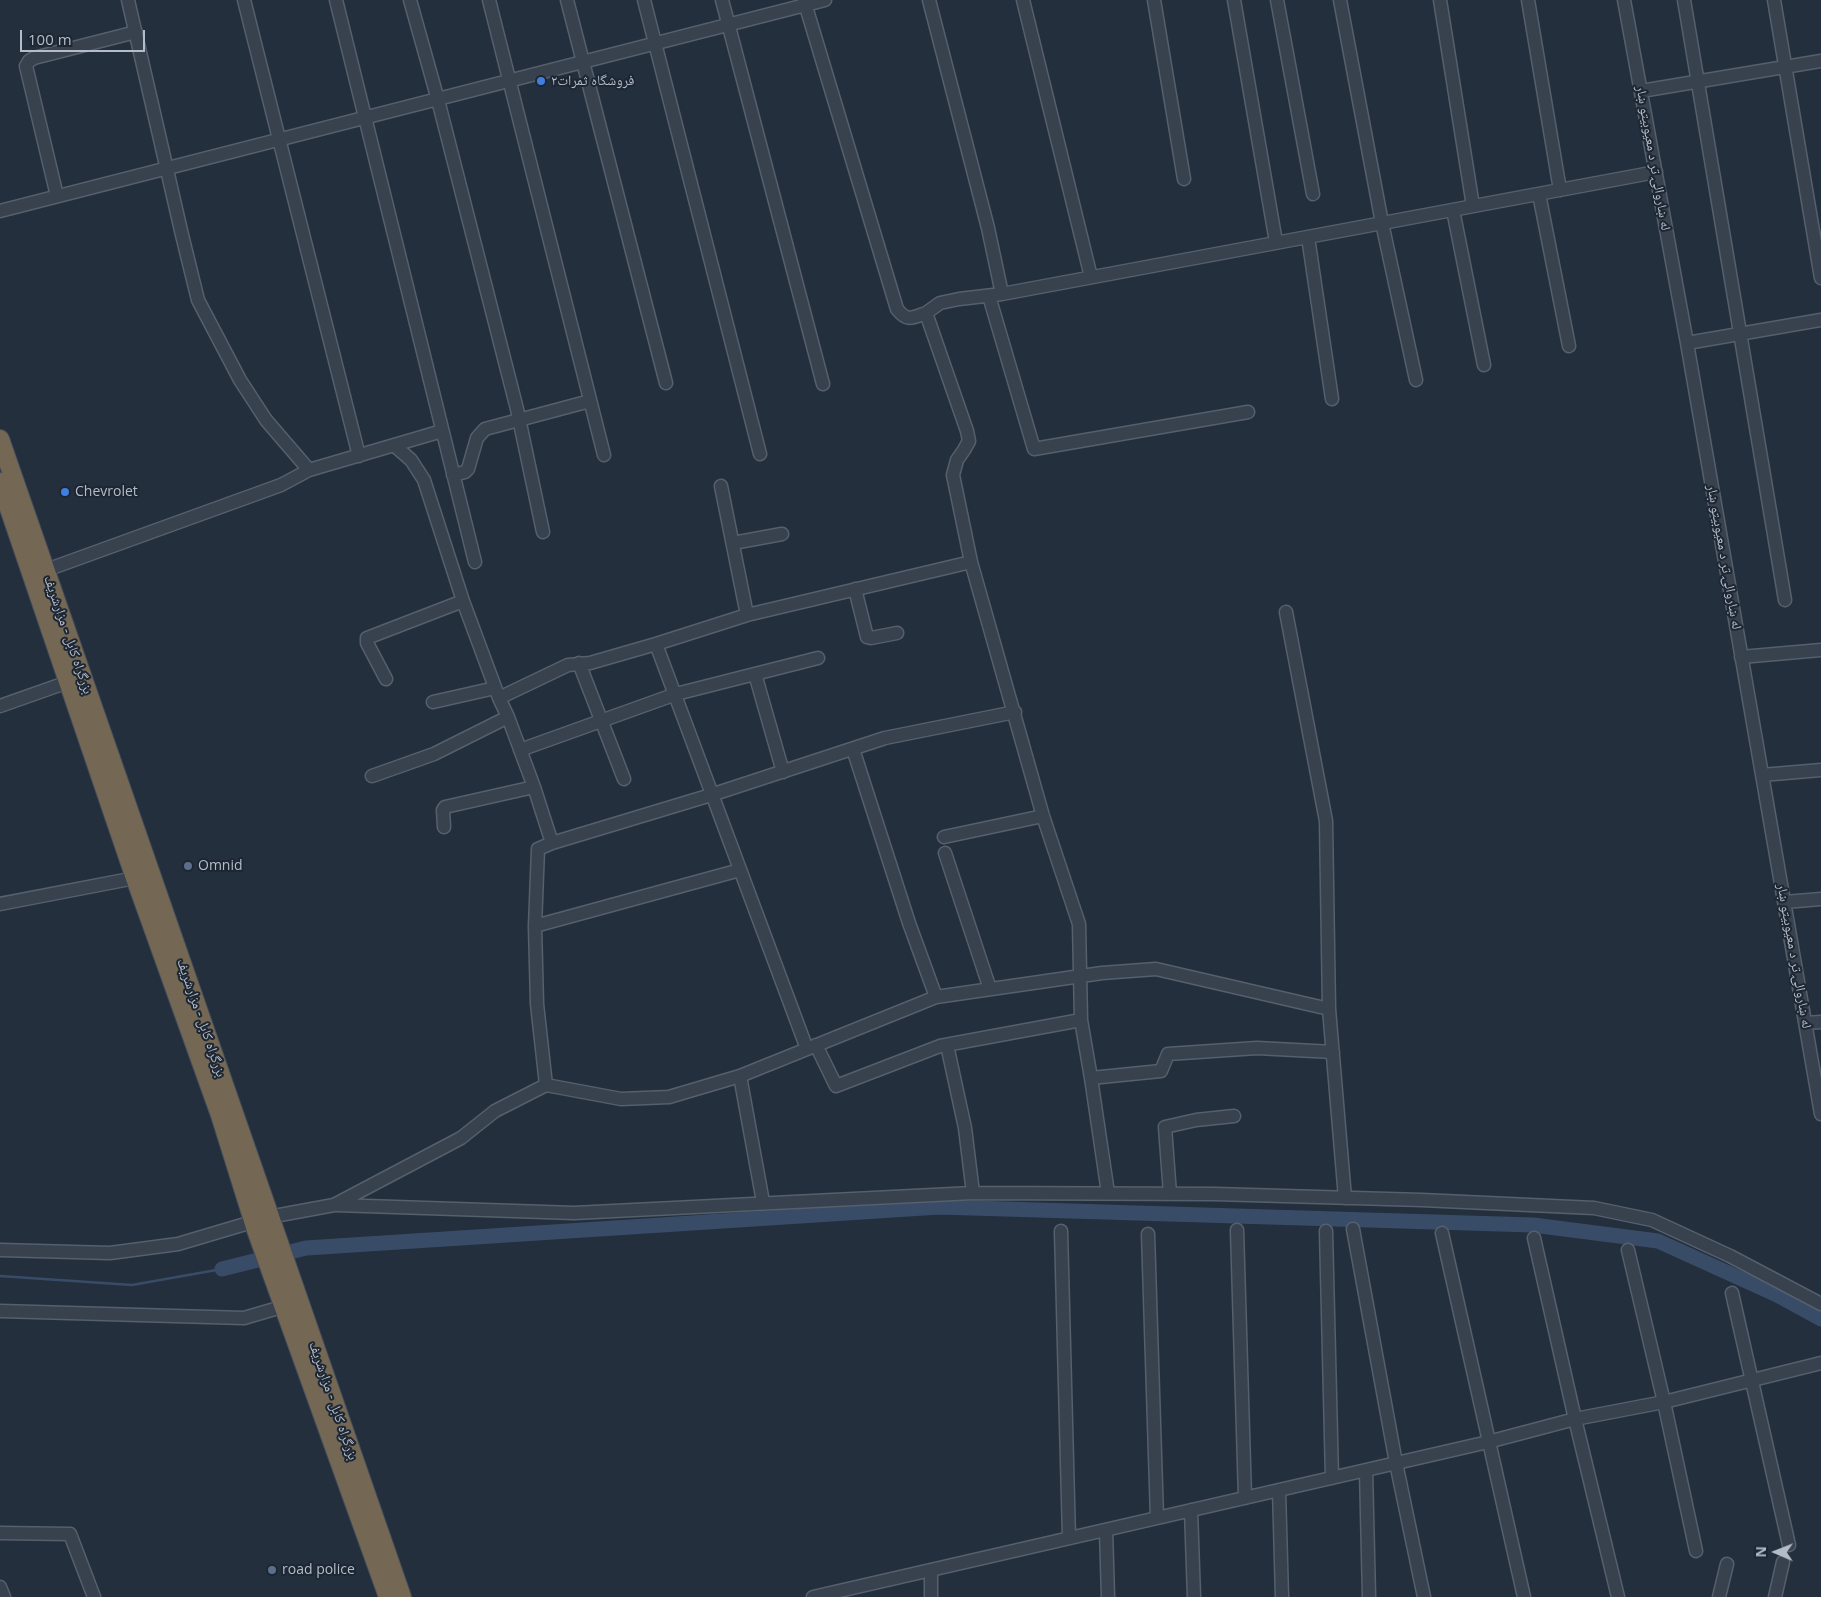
<!DOCTYPE html>
<meta charset="utf-8">
<style>
body{margin:0}
#map{position:relative;width:1821px;height:1597px;overflow:hidden;background:#242f3e;font-family:"Open Sans",sans-serif}
canvas{display:block}
.north{position:absolute;left:1751px;top:1527px;width:50px;height:50px;-webkit-text-stroke:4px #1d2633;paint-order:stroke;rotate:271deg;font-size:14px;font-weight:700;line-height:20px;text-align:center;color:#b4bcc9}
.north::after{content:'';display:block;margin:auto;width:18px;height:22px;background:#b4bcc9;clip-path:polygon(50% 0,100% 100%,50% 72%,0 100%)}
.scale{position:absolute;left:20px;top:30px;width:125px;height:22px;box-sizing:border-box;border:2px solid #b4bcc9;border-top:0;padding-left:6px;font-size:15px;line-height:18px;white-space:nowrap;color:#b4bcc9;-webkit-text-stroke:4px #1d2633;paint-order:stroke}
</style>
<div id="map">
<canvas width="1821" height="1597"></canvas>
<div class="north">N</div>
<div class="scale">100 m</div>
</div>
<script>
const context = document.querySelector('canvas').getContext('2d');
context.lineJoin = 'round';
function strokePath(path, color, width, dash) { context.strokeStyle = color; context.lineWidth = width; context.lineCap = dash ? 'butt' : 'round'; context.setLineDash(dash || []); context.stroke(path); }
function label(font, color, halo, rows, align = 'center') {
  context.font = font + ' "Open Sans","Noto Naskh Arabic",sans-serif'; context.lineWidth = 4; context.setLineDash([]); context.textBaseline = 'middle'; context.strokeStyle = halo; context.fillStyle = color; for (const [text, x, y, turn = 0] of rows) {
    context.save(); context.translate(x, y); context.rotate((+turn || 0) * Math.PI / 180); context.textAlign = isNaN(turn) ? turn : align; if (halo) context.strokeText(text, 0, 0); context.fillText(text, 0, 0); context.restore();
  }
}
strokePath(new Path2D(`
 M0 1276 132 1285 222 1269`), '#394c67', 2.5);
strokePath(new Path2D(`
 M222 1269 306 1248 939 1207 1533 1225 1658 1241 1777 1295 1821 1319`), '#394c67', 15);
const minor = new Path2D(`
 M128 0 182 235 198 300 240 380 266 420 309 470
 M244 0 359 456
 M336 0 475 562
 M410 0 438 100 517 409 543 532
 M489 0 604 455
 M567 0 666 383
 M644 0 760 454
 M722 0 823 384
 M804 0 897 309C907 322 912 318 926 313L967 431 969 441 964 450 957 460 953 475 971 562 1043 816 1079 924 1081 1020 1091 1078 1108 1193
 M929 0 988 228 1002 294
 M1023 0 1091 277
 M1154 0 1184 179
 M1234 0 1276 242
 M1277 0 1313 194
 M1340 0 1382 223 1416 380
 M1440 0 1473 206
 M1528 0 1560 190
 M1624 0 1687 343 1821 1114
 M1684 0 1785 600
 M1774 0 1821 278
 M1641 91 1821 61
 M1539 194 1569 346
 M57 196 26 66 29 61 34 58 136 32
 M1453 210 1484 365
 M0 211 825 0
 M1308 237 1332 399
 M989 296 1034 449 1248 412
 M926 313 940 303 959 299 1002 294 1656 172
 M1687 343 1821 320
 M395 446 411 460 424 480 463 601 499 698 508 717 534 787 552 843
 M453 475 465 472 468 469 477 438 485 429 590 401
 M721 486 747 615
 M733 543 782 534
 M38 573 281 485 309 470 442 431
 M855 589 867 637 871 638 897 633
 M1286 612 1326 821 1329 1009
 M656 644 807 1049
 M1741 657 1821 650
 M579 663 624 779
 M755 674 783 772
 M386 679 367 643V638L463 601
 M499 698 568 665 590 663 656 644 747 615 971 562
 M433 702 495 688
 M0 706 68 682
 M853 749 909 923 936 997
 M520 750 676 694 818 658
 M1762 775 1821 770
 M372 776 434 754 508 717
 M444 827 443 810 445 807 534 787
 M944 837 1043 816
 M945 853 990 989
 M1785 902 1821 899
 M0 904 135 878
 M535 926 740 870
 M1806 1023 1821 1022
 M816 1045 836 1086 940 1046 1081 1020
 M947 1045 965 1128 973 1193
 M740 1076 763 1202
 M1091 1078 1161 1071 1168 1054 1257 1048 1333 1052
 M546 1085 537 1004 535 926 538 849 552 843 711 795 885 738 1015 712
 M1170 1194 1165 1127 1196 1120 1234 1116
 M336 1205 574 1213 973 1193 1215 1194 1422 1200 1594 1208 1652 1220 1730 1256 1821 1304
 M1353 1229 1396 1463 1424 1597
 M1237 1230 1245 1498
 M1061 1231 1069 1538
 M1326 1231 1332 1478
 M1442 1233 1524 1597
 M1148 1234 1157 1518
 M1534 1238 1575 1419 1618 1597
 M0 1250 110 1253 178 1244 269 1217 334 1205 461 1138 495 1111 546 1085 621 1099 669 1097 740 1076 936 997 1102 973 1156 969 1329 1009 1345 1198
 M1628 1250 1664 1402 1696 1551
 M1732 1293 1789 1545
 M0 1311 244 1318 285 1306
 M1366 1470 1369 1597
 M1279 1490 1282 1597
 M1191 1510 1194 1597
 M1106 1530 1108 1597
 M0 1533 70 1534 94 1597
 M931 1570V1597
 M0 1587 4 1597
 M813 1597 1488 1442 1575 1419 1664 1402 1821 1363
 M1719 1597 1727 1564
 M1775 1597 1783 1562`);
const highway = new Path2D(`
 M0 439 402 1597
 M0 482 135 878 220 1115 256 1230 388 1597`);
strokePath(minor, '#565f6c', 15);
strokePath(highway, '#434c59', 20);
strokePath(minor, '#38414e', 12);
strokePath(highway, '#746855', 18);
for (const [x, y, r, color] of [
 [541,81,5,"#3f7fe0"],
 [65,492,5,"#3f7fe0"],
 [188,866,5,"#5c6f8a"],
 [272,1570,5,"#5c6f8a"]
]) { const dot = new Path2D(); dot.arc(x, y, r, 0, 2 * Math.PI); context.fillStyle = color; context.fill(dot); strokePath(dot, '#1d2633', 2); }
label('14px', '#b4bcc9', '#1d2633', [
 ["فروشگاه ثمرات٢",551,81],
 ["Chevrolet",75,492],
 ["Omnid",198,866],
 ["road police",282,1570]
], 'left');
label('14px', '#b4bcc9', '#1d2633', [
 ["له ښاروالۍ تر د معیوبیتو ښار",1653,158,80],
 ["له ښاروالۍ تر د معیوبیتو ښار",1724,557,80],
 ["بزرگراه کابل - مزارشریف",68,635,71],
 ["له ښاروالۍ تر د معیوبیتو ښار",1794,956,80],
 ["بزرگراه کابل - مزارشریف",201,1018,71],
 ["بزرگراه کابل - مزارشریف",333,1401,71]
]);
</script>
